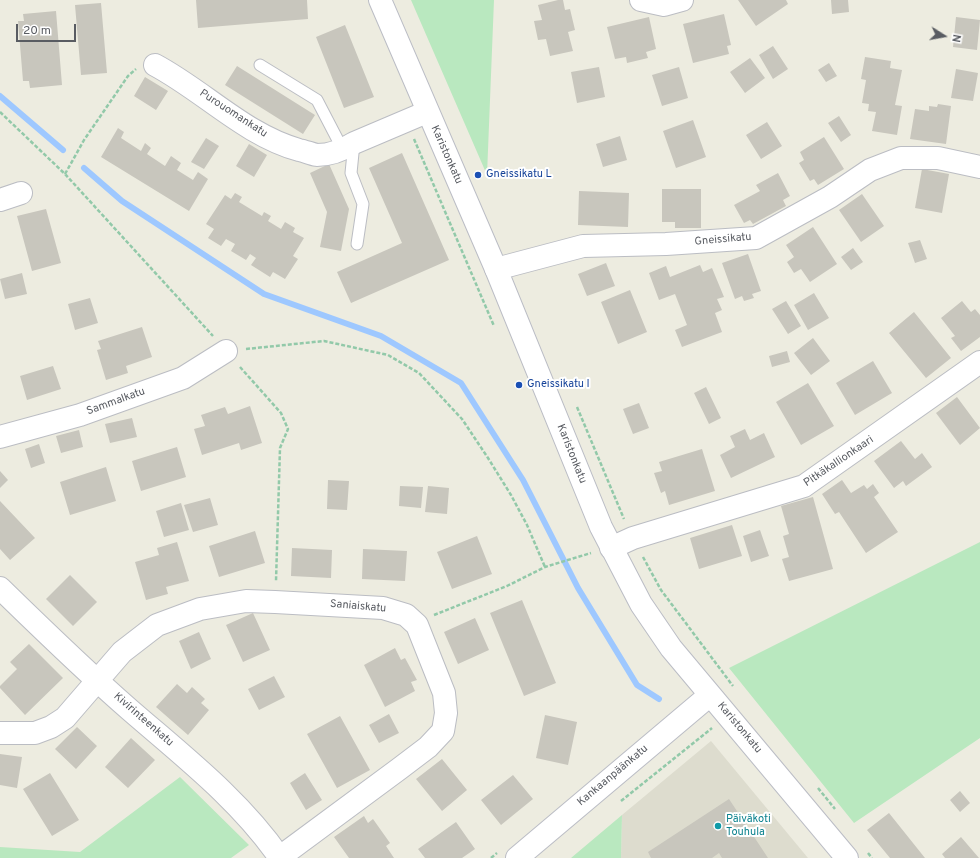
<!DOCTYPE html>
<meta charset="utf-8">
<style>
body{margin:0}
#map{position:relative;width:980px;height:858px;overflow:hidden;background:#edece0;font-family:Overpass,sans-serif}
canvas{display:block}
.north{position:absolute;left:924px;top:16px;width:40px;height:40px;-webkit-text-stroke:3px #fff;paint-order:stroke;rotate:101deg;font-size:11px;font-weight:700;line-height:16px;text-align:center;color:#595c62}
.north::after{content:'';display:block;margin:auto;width:14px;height:18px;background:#595c62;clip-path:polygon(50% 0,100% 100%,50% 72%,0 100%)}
.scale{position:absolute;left:16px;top:24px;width:60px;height:18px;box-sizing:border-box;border:2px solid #595c62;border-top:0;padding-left:5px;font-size:12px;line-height:14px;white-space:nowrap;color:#595c62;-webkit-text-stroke:3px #fff;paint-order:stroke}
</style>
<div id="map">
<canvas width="980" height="858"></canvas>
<div class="north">N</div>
<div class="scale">20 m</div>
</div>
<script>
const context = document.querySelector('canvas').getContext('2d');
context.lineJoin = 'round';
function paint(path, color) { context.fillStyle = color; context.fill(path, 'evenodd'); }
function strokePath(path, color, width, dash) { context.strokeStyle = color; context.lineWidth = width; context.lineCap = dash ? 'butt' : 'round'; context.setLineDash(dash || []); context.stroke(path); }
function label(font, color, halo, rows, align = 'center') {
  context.font = font + ' Overpass,sans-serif'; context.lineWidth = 4; context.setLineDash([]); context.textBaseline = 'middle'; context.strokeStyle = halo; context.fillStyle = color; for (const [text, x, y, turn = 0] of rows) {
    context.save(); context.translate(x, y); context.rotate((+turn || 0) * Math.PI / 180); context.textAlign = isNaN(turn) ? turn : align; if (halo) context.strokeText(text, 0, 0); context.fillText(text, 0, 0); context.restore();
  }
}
paint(new Path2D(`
 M711 741 808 858H621L622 815Z`), '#dddcce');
paint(new Path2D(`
 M411 0H494L487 175Z
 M980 542V738L854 823 729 668Z
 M180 777 249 845 231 858H0V847L80 852Z
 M622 815 621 858H571Z`), '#b9e8bf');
strokePath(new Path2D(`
 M0 96 63 150
 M84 168 122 201 264 294 381 336 461 383 523 480 578 588 637 685 659 699`), '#9ec8ff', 6);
paint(new Path2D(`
 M196 0H307L308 19 198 28Z
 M558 0H563L565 10 570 9 575 30 568 32 573 51 550 56 546 39 538 40 534 21 542 20 538 5Z
 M738 0H786L788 4 756 26Z
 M831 0H848L849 12 832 14Z
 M101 3 107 73 81 75 75 5Z
 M56 11 62 85 30 88 29 81H23L18 21H24L23 14Z
 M724 14 731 45 727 46 729 54 693 63 683 24Z
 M649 17 656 49 646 52 648 58 627 63 626 57 615 59 607 27Z
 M956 17 980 20 977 50 953 47Z
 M345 25 374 97 344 108 316 37Z
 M773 46 788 69 773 79 759 55Z
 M865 57 891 61 890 68 902 70 895 105 902 106 897 135 872 131 876 112 868 111 869 104 862 103 866 80 861 79Z
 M750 58 765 78 745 93 730 72Z
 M829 63 837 76 826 82 818 70Z
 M237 66 315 115 303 134 225 85Z
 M599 67 605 97 577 103 571 72Z
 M679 67 688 98 662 106 652 75Z
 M956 69 978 73 973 101 951 98Z
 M145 77 168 91 156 110 134 96Z
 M938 104 951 106 946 144 910 139 915 109 929 111V106L937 107Z
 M839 116 851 135 841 142 828 123Z
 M693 120 706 157 676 168 663 131Z
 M767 122 782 146 761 159 746 135Z
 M118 128 124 132 121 138 141 151 145 143 151 148 147 154 165 166 171 156 181 163 177 170 193 180 198 172 208 179 189 211 101 157Z
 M620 136 627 160 603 167 596 144Z
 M824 137 844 169 818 185 814 179 810 181 799 163 804 160 800 152Z
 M206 138 219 146 204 169 191 162Z
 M249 144 267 155 254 177 236 166Z
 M402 153 449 260 351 303 337 272 402 243 369 168Z
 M329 164 349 209 341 251 320 247 327 212 310 173Z
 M922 169 949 174 942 213 915 208Z
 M778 173 790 196 783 200 786 206 753 224 750 220 744 223 734 205 760 191 756 185Z
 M662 189H701V228H675V222H662Z
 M579 191 629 193 628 227 578 225Z
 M235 193 242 197 239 202 262 216 264 212 271 216 268 221 281 229 285 222 295 228 293 232 304 238 293 256 298 259 285 279 273 272 270 277 251 265 256 258 250 254 246 260 231 251 235 244 226 239 221 246 208 238 214 229 206 224 225 195 231 199Z
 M862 194 884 226 861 242 839 210Z
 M46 209 61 263 32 271 17 216Z
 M813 227 837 264 810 282 801 269 794 273 787 262 794 257 786 245Z
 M920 240 927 259 915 263 908 243Z
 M853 248 863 262 851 270 841 257Z
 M748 254 761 291 752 294 754 298 744 301 742 296 735 299 722 263Z
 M606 263 615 286 587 296 578 274Z
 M700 265 703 272 712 268 724 297 717 299 722 310 715 313 722 332 682 347 675 330 687 325 675 294 659 300 649 273 666 266 670 277Z
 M22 273 27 294 5 299 0 279Z
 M630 290 647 332 618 344 601 302Z
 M814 293 829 318 808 330 794 305Z
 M90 298 98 323 75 330 68 304Z
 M786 301 801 326 788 334 772 309Z
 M962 301 971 312 975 309 980 315V337L961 351 951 338 955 336 941 318Z
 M914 312 951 358 926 378 889 333Z
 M142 327 152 357 126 366 128 373 106 380 97 350 101 349 98 341Z
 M813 338 830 361 811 375 794 353Z
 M787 351 790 362 772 367 769 356Z
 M873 361 892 393 855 415 836 383Z
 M53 366 61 389 27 400 20 376Z
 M808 383 834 426 801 445 776 402Z
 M706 387 721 418 709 424 694 393Z
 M957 397 980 428 960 445 936 413Z
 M639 403 649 428 633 434 623 409Z
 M250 406 262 443 241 450 239 443 202 455 194 429 205 426 201 415 225 407 228 414Z
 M132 418 137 437 110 443 105 424Z
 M745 429 750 440 764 433 775 457 731 478 720 455 735 447 730 436Z
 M79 430 83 447 61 453 56 436Z
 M901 441 915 459 922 453 932 467 906 486 903 481 894 488 874 461Z
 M39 444 45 463 31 468 25 449Z
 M177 447 186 477 141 491 132 461Z
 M702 449 715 491 669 505 665 491 661 493 654 473 662 471 659 462Z
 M106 467 116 501 70 515 60 482Z
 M0 471 8 480 0 488Z
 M328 480 349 481 347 510 327 509Z
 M842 480 851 493 864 485 867 489 873 484 879 493 874 497 898 532 866 553 839 512 835 514 822 494Z
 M400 486 423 487 421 508 399 506Z
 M428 486 449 488 447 514 425 512Z
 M813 497 833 569 789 581 782 559 789 557 783 536 789 534 781 506Z
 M210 498 218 525 193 532 184 505Z
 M0 501 35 538 10 560 0 549Z
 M181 503 189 530 164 537 156 511Z
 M732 525 742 556 699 569 690 538Z
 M760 530 769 556 751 562 743 536Z
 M255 531 265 563 219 577 209 546Z
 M477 536 492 574 452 589 437 552Z
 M177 542 189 581 166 587 168 594 146 600 135 562 159 555 157 548Z
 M292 548 332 550 331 578 291 576Z
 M363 549 407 551 405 581 362 579Z
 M70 575 97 602 73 626 46 599Z
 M522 600 556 683 524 696 490 613Z
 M253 613 270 650 243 662 226 625Z
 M475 618 489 650 458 664 444 632Z
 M199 632 211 659 191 669 179 641Z
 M29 644 63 678 25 715 0 688V686L17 669 10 662Z
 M395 648 401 660 405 658 417 680 411 682 415 691 385 707 364 665Z
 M274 676 285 697 259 710 248 689Z
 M177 684 187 693 192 687 205 699 201 703 209 710 188 735 156 707Z
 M389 714 399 733 379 743 369 725Z
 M545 715 577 722 568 765 536 758Z
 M340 716 370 770 337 788 307 734Z
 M77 727 97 746 76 769 55 749Z
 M131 738 155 760 128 788 105 767Z
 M0 754 22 757 17 788 0 785Z
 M442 759 467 790 442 811 416 779Z
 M50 773 79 820 52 836 23 789Z
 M305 773 322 800 306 810 290 783Z
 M513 775 533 799 501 825 481 800Z
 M960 791 970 803 960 812 950 800Z
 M729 799 768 858H722L719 853 712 858H651L648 852Z
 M889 813 925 858H890L867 830Z
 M364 816 368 823 373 819 390 843 386 846 394 858H349L334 837Z
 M456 822 475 849 462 858H425L418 849Z
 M961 837 979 858H945L942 854Z`), '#c8c6bd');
const lane = new Path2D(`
 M260 65 317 100 343 150
 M354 143 351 173 363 204 357 244`);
const street = new Path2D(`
 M641 0 664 5 682 0
 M155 65C204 91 245 135 299 150 305 151 311 154 317 155 330 155 343 150 354 143L427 112
 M0 200 21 193
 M496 269 583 246 666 244 756 238 830 197 870 170 901 158H938L980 167
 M0 437 80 415 183 378 226 351
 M611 548 633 538 804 486 980 362
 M0 588C42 629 85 671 130 710 183 756 240 800 280 858
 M0 733H35L51 727 65 718 122 652 157 625 200 609 246 601 275 602 383 608 406 615 417 625 444 693 446 713 443 731 428 747 399 769 280 857`);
const secondary = new Path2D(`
 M380 0 496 269 601 527 641 604 671 648 847 858
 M517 858 710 695`);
strokePath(lane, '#bbbdc3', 13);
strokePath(street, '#bbbdc3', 24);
strokePath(secondary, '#bbbdc5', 24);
strokePath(new Path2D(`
 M0 112 65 174 213 336
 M414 139 494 326
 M65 174 84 140 128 76 136 69
 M246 349 324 341 388 355 419 373 462 419 488 458 511 495 527 525 545 567
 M240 367 281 413 288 429 280 448 276 581
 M577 407 624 519
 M643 557 661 590 733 686
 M434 615 507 586 545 567 591 553
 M818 788 835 809
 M621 801 712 728
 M868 853 872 858
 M491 858 497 853`), '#92c9a9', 2.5, [4, 2]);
strokePath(lane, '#fff', 11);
strokePath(street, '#fff', 22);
strokePath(secondary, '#fff', 22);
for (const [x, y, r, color] of [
 [478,175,4,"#1a4fb4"],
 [519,385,4,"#1a4fb4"],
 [718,826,4,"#0f9aa8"]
]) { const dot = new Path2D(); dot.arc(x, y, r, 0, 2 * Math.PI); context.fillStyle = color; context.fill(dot); strokePath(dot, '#fff', 1.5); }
label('11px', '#595c62', '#fff', [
 ["Purouomankatu",233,114,33],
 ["Karistonkatu",446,155,66],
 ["Gneissikatu",723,240,-5],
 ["Sammalkatu",116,402,-20],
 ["Karistonkatu",571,454,68],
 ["Pitkäkallionkaari",839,462,-34],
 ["Saniaiskatu",358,607,5],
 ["Kivirinteenkatu",143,720,41],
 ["Karistonkatu",739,728,50],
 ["Kankaanpäänkatu",613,776,-40]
]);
label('11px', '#164399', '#fff', [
 ["Gneissikatu L",486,175],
 ["Gneissikatu I",527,385]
], 'left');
label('11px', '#0d838f', '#fff', [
 ["Päiväkoti",726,820],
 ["Touhula",726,833]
], 'left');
</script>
